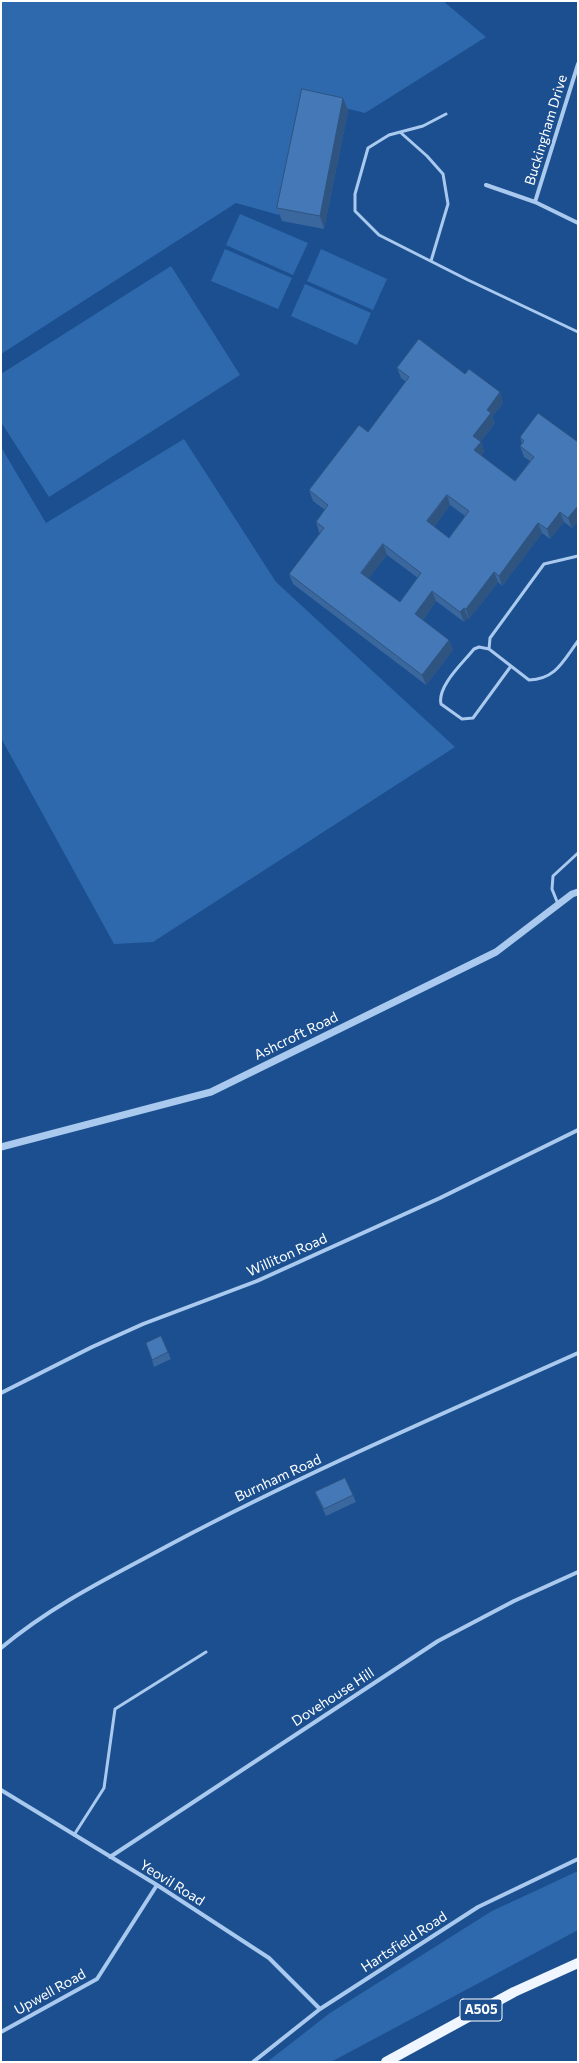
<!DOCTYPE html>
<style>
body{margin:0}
#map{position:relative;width:579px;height:2063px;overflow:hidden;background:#1b4f8f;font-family:Commissioner,sans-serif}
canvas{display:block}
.frame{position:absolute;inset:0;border:2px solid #fff;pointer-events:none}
</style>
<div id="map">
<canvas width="579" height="2063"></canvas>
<div class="frame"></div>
</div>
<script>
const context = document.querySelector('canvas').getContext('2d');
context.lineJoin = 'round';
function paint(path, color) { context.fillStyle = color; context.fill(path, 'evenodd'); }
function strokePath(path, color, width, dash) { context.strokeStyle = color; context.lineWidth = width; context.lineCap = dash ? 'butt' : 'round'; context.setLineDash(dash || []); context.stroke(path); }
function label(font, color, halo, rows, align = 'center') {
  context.font = font + ' Commissioner,sans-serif'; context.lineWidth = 3.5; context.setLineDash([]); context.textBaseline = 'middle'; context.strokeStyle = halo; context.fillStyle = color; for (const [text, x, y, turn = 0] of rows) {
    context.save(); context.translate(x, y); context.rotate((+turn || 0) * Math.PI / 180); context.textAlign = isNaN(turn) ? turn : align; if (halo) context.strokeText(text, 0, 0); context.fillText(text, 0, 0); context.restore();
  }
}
paint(new Path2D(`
 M1 1H443L486 37 365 113 303 98 279 215 236 203 1 354Z
 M240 214 308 243 293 275 226 245Z
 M225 249 292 278 278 309 211 281Z
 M321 249 387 279 373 310 307 281Z
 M171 266 240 375 49 497 1 422V374Z
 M305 284 371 313 357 345 291 316Z
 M184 439 276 582 455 747 153 942 114 944 1 738V447L46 523Z
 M578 1871V1930L331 2062H267L330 2013 492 1911Z`), '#2e69ad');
strokePath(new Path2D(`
 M446 114 423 126 389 135 368 148 355 194V211L379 235 468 280 578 332
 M400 132 427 156 443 174 448 204 431 261
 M578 556 544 564 490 638 489 649 529 680C556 679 563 661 578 641
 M489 649 479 647 474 649C463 663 437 686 441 704L462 719 473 718 511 666
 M558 904 552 889 553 876 578 853
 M74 1835 104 1788 115 1709 206 1652`), '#a9c9ee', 3);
strokePath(new Path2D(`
 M486 185 535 202 578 223
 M535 202 578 64
 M1 1393 92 1347 143 1324 257 1281 440 1198 578 1130
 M1 1648C53 1604 114 1575 173 1543 305 1473 442 1414 578 1353
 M1 1790 157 1885 269 1958 320 2009
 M110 1857 438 1641 514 1601 578 1572
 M1 2032 97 1979 157 1885
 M253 2062 320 2009 478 1907 578 1859`), '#a9c9ee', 4);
strokePath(new Path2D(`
 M1 1147 211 1092 496 952 572 894 578 892`), '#a9c9ee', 7);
strokePath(new Path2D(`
 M386 2062 514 1992 578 1963`), '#f0f6ff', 10);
paint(new Path2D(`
 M343 98 348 111 324 229 282 221 277 208Z
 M397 368 465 374 500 392 503 403 492 417 495 423 481 441 484 452 481 456 515 481 530 461 524 457 520 446 522 444 520 437 578 442V521L572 528 564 522 550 539 542 533 502 586 498 582 469 619 468 618 464 622 436 601 423 620 449 640 453 650 426 685 293 584 289 574 320 533 319 532 316 522 325 510 313 501 309 490 368 432 406 382 401 378ZM450 505 465 516 449 538 434 527ZM387 555 418 578 400 602 368 579Z
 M168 1352 171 1359 154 1367 152 1360Z
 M315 1492 353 1495 356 1502 326 1516 318 1499Z`), '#3a679d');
paint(new Path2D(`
 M343 98 348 111 324 229 320 216Z
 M500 392 503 403 492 417 495 423 477 446 473 436 487 410Z
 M481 442 484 452 478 460 474 450Z
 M447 495 450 505 431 531 427 521Z
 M578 506V521L572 528 568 518Z
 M560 512 564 522 550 539 547 529Z
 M538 523 542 533 502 586 499 576Z
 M383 544 387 555 365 583 361 573Z
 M494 572 498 582 469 619 466 609Z
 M432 591 436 601 419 625 415 614Z
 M464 608 468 618 464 622 460 612Z
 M449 640 453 650 426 685 422 675Z`), '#305480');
const building = new Path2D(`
 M302 89 343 98 320 216 277 208Z
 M419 339 465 374 469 369 500 392 487 410 491 413 473 436 481 442 474 450 515 481 534 457 520 446 524 441 520 437 538 413 578 442V506L568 518 560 512 547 529 538 523 499 576 494 572 466 609 464 608 460 612 432 591 415 614 449 640 422 675 289 574 324 528 316 522 328 505 309 490 359 425 368 432 409 377 397 368ZM447 495 469 511 449 538 427 521ZM383 544 421 573 400 602 361 573Z
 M161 1336 168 1352 152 1360 146 1343Z
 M345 1478 353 1495 324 1509 315 1492Z`);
paint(building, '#4478b7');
strokePath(building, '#305480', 1);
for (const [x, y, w] of [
 [481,2010,42]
]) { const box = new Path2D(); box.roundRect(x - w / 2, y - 11, w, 22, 3); context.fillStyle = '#1b4f8f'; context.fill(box); strokePath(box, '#fff', 1); }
label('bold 13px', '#fff', null, [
 ["A505",481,2010]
]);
label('14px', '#fff', '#1b4f8f', [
 ["Buckingham Drive",546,130,-73],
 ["Ashcroft Road",296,1036,-26],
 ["Williton Road",287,1255,-24],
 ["Burnham Road",278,1478,-25],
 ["Dovehouse Hill",333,1697,-33],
 ["Yeovil Road",172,1883,32],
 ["Hartsfield Road",404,1942,-33],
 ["Upwell Road",50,1992,-29]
]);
</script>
